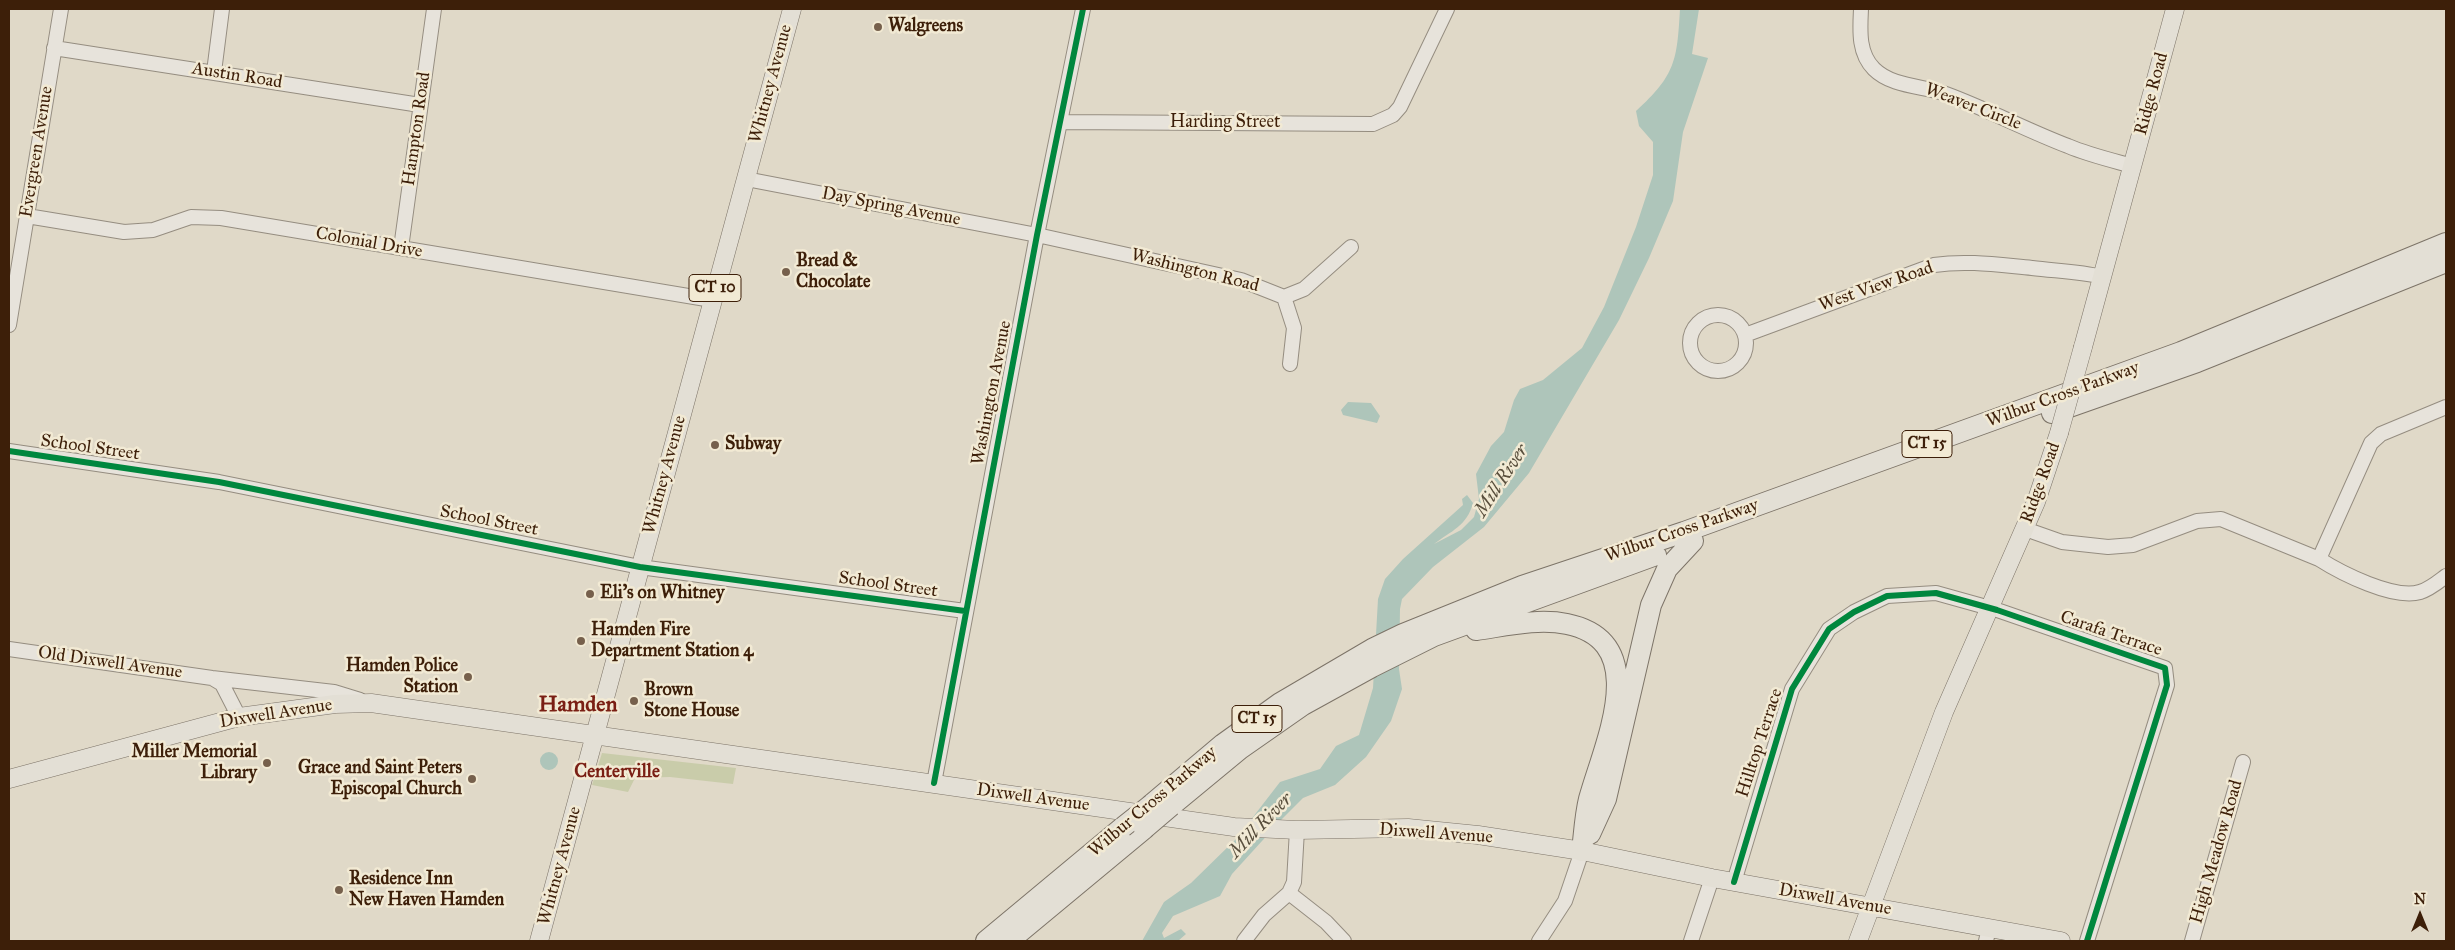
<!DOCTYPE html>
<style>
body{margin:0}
#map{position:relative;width:2455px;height:950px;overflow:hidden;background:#e0d9c8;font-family:"IM FELL Great Primer",serif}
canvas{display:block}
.frame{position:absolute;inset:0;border:10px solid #3d1f09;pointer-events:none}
.north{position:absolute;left:2395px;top:890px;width:50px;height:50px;-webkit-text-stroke:4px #f2ead4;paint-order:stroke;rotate:0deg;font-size:14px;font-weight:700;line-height:20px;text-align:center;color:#3d1f09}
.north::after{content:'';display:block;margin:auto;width:18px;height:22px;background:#3d1f09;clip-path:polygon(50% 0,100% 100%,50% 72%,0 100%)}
</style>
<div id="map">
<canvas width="2455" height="950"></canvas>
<div class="frame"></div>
<div class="north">N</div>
</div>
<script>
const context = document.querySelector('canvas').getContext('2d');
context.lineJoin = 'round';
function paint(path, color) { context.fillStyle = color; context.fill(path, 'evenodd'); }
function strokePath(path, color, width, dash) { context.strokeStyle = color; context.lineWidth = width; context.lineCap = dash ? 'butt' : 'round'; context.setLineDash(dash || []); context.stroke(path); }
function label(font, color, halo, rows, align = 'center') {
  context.font = font + ' "IM FELL Great Primer",serif'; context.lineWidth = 5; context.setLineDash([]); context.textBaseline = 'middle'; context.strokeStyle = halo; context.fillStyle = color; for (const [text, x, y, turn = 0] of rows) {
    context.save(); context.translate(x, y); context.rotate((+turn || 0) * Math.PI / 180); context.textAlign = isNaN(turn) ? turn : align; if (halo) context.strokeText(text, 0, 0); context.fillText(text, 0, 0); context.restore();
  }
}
paint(new Path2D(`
 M602 753 736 768 733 784 670 777 635 778 628 792 592 785Z`), '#c9ccaa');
paint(new Path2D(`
 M1680 9H1699L1692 54 1708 58 1683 132 1673 201 1649 258 1619 320 1529 473 1484 527 1433 567 1402 599 1400 609 1399 669 1402 689 1391 721 1366 757 1335 785 1303 798 1282 819 1232 874 1220 896 1173 916 1162 933 1164 938 1181 929 1186 934 1178 941H1142L1164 902 1191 883 1236 839 1280 782 1320 769 1336 746 1359 735 1373 688 1378 599 1385 579 1403 559 1463 505 1462 499 1467 495 1473 503C1467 526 1451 531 1434 544L1461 530 1474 517 1479 499 1476 474 1491 446 1504 432 1514 400 1520 389 1543 380 1582 348 1604 307 1636 227 1653 175V142L1639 126 1636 111C1676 75 1677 60 1680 9Z
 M1348 402 1371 403 1380 416 1377 423 1343 415 1341 410Z
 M540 761a9 9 0 1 1 18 0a9 9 0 1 1-18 0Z`), '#aec5ba');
const minor = new Path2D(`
 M1861 9C1860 30 1858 53 1874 69 1892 87 1924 86 1946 94 1987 109 2026 130 2068 146 2089 155 2111 160 2133 166
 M54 48 420 105
 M214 72 222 9
 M1060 122 1373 124 1393 115 1400 107 1447 9
 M746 179 1037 235 1241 280 1284 297 1294 328 1290 364
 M27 216 124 232 153 230 191 217 221 218 712 300
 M401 248 434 9
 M1284 297 1304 289 1351 247
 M1690 343a28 28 0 1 1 56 0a28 28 0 1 1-56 0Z
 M9 325 61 9
 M1745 335 1934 265C1967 260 1999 265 2032 268 2055 271 2079 271 2102 277
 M2446 407 2381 434 2371 443 2319 559C2341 573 2394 600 2420 592 2430 589 2438 582 2446 576
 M9 451 219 482 640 567 965 611
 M2025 529 2062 542 2108 547 2133 545 2197 521 2221 519 2319 559
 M9 649 212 678 334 692 360 700
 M212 678 222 684 239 717
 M934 783 1037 235 1083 9
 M1734 882 1792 689 1829 629 1854 612 1887 596 1936 593 1997 610 2165 668 2167 685 2087 941
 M1289 893 1326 922 1344 941
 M1244 941 1264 915 1289 893 1294 882 1297 830
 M1539 941 1565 901 1582 851
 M1691 941 1712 878
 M1986 941 1989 928
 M2192 941 2243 762`);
const major = new Path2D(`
 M2083 347 2175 9
 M9 779 239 717 335 704 371 703 1234 827 1297 830 1408 828 1478 835 1582 851 1712 878 2061 941
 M539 941 792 9
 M1858 941 1944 712 2036 502 2059 433`);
const highway = new Path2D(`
 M2052 413 2197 362 2446 262
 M1476 630C1505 626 1538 618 1567 624 1654 642 1604 744 1589 799 1585 815 1584 834 1582 851
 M1152 804 1223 744 1280 703 1372 649 1403 634 1522 586 1684 532 2181 352 2446 243
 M1171 806 1240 749 1303 705 1372 667 1434 636 1656 555
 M1590 834 1606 799 1651 605 1667 569 1693 541
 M986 941 1123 827
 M1009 941 1144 829`);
strokePath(minor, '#958d80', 16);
strokePath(major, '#7d7468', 19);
strokePath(highway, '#7d7468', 22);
strokePath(minor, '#e7e3db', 14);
strokePath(major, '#e3dfd5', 18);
strokePath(highway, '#e3dfd5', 20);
const majorBridge = new Path2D(`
 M2059 433 2083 347`);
const highwayBridge = new Path2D(`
 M1123 827 1152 804
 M1144 829 1171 806`);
strokePath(majorBridge, '#7d7468', 19, []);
strokePath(highwayBridge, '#7d7468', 22, []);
strokePath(majorBridge, '#e3dfd5', 18);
strokePath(highwayBridge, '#e3dfd5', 20);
strokePath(new Path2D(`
 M9 451 219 482 640 567 965 611
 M934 783 1037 235 1083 9
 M1734 882 1792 689 1829 629 1854 612 1887 596 1936 593 1997 610 2165 668 2167 685 2087 941`), '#00873e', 6);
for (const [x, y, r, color] of [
 [878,27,5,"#76604c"],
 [786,272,5,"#76604c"],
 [715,445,5,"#76604c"],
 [590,594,5,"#76604c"],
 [581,641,5,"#76604c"],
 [468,677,5,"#76604c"],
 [634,701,5,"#76604c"],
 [267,763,5,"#76604c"],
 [472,779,5,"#76604c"],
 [339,890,5,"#76604c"]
]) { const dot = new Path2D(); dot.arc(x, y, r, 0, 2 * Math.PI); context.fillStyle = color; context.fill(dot); strokePath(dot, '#f2ead4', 2); }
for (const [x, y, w] of [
 [715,288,52],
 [1927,444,50],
 [1257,719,50]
]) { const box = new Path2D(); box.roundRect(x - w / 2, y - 13.5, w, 27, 4); context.fillStyle = '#f2ead4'; context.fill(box); strokePath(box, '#3d1f09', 1); }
label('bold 16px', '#3d1f09', null, [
 ["CT 10",715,288],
 ["CT 15",1927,444],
 ["CT 15",1257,719]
]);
label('bold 18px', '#3d1f09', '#f2ead4', [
 ["Walgreens",888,27],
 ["Bread &",796,262],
 ["Chocolate",796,283],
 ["Subway",725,445],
 ["Eli's on Whitney",600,594],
 ["Hamden Fire",591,631],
 ["Department Station 4",591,652],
 ["Hamden Police",458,667,"right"],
 ["Station",458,688,"right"],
 ["Brown",644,691],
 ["Stone House",644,712],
 ["Miller Memorial",257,753,"right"],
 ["Library",257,774,"right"],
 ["Grace and Saint Peters",462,769,"right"],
 ["Episcopal Church",462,790,"right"],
 ["Residence Inn",349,880],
 ["New Haven Hamden",349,901]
], 'left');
label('18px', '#3d1f09', '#f2ead4', [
 ["Austin Road",237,76,9],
 ["Whitney Avenue",771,84,-75],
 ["Ridge Road",2152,94,-75],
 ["Weaver Circle",1973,107,21],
 ["Harding Street",1225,123],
 ["Hampton Road",417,129,-82],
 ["Evergreen Avenue",37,152,-81],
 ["Day Spring Avenue",891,207,11],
 ["Colonial Drive",369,243,10],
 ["Washington Road",1195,271,14],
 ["West View Road",1876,287,-19],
 ["Washington Avenue",992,393,-79],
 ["Wilbur Cross Parkway",2063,395,-20],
 ["School Street",90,448,8],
 ["Whitney Avenue",665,475,-75],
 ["Ridge Road",2041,483,-70],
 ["School Street",489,521,11],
 ["Wilbur Cross Parkway",1682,531,-19],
 ["School Street",888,585,8],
 ["Carafa Terrace",2111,634,19],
 ["Old Dixwell Avenue",110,663,8],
 ["Dixwell Avenue",276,714,-9],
 ["Hilltop Terrace",1760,743,-72],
 ["Dixwell Avenue",1033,798,8],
 ["Wilbur Cross Parkway",1153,802,-40],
 ["Dixwell Avenue",1436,834,4],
 ["High Meadow Road",2217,852,-74],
 ["Whitney Avenue",560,866,-75],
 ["Dixwell Avenue",1835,900,10]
]);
label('italic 19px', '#584e3c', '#f2ead4', [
 ["Mill River",1502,481,-57],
 ["Mill River",1261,826,-46]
]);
label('bold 19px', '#7a1f14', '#f2ead4', [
 ["Centerville",617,772]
]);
label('bold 22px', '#7a1f14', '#f2ead4', [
 ["Hamden",578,706]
]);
</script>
